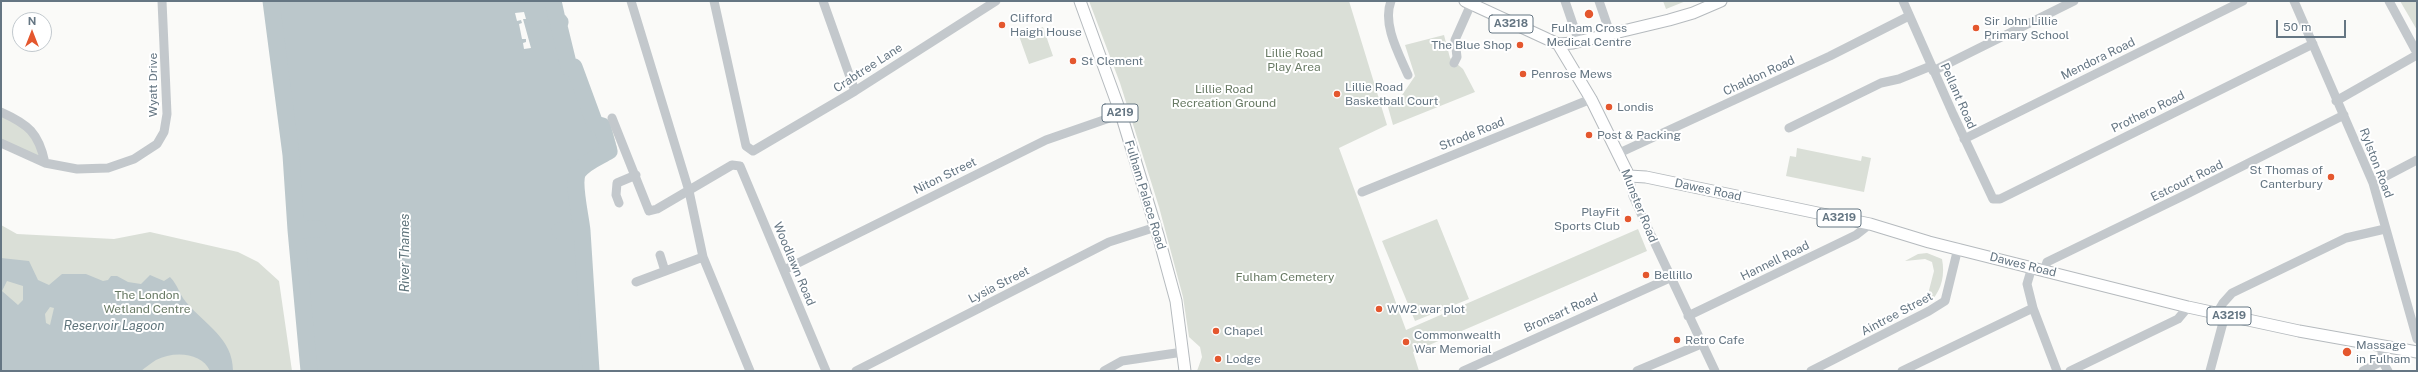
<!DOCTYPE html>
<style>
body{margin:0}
#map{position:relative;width:2418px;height:372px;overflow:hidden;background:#fafaf8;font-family:"Public Sans",sans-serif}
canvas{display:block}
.frame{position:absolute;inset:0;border:2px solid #657683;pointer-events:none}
.north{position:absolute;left:12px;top:12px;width:40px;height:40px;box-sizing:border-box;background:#fff;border:1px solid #c1c8cd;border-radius:50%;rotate:0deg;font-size:11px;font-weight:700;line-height:16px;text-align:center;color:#657683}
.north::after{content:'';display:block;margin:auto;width:14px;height:18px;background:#e4572e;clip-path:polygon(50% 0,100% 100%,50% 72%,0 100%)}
.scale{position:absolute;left:2276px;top:20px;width:70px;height:18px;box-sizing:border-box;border:2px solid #657683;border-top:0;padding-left:5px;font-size:12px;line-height:14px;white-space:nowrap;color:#657683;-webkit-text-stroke:3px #fff;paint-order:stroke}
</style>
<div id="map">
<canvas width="2418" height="372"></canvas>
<div class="frame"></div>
<div class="north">N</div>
<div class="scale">50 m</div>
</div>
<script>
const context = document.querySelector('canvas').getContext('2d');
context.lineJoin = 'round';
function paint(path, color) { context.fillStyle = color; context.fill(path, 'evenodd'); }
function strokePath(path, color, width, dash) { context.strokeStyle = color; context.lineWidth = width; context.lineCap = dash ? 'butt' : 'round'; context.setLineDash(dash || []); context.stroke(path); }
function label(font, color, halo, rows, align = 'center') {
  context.font = font + ' "Public Sans",sans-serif'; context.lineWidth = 4; context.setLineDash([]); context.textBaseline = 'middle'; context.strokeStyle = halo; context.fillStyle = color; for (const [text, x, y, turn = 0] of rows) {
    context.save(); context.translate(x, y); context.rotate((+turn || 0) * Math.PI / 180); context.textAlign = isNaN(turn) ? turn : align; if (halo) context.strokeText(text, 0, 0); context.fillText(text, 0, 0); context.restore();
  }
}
paint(new Path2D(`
 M1089 1H1349L1387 125 1339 148 1406 330 1638 229 1647 251 1413 352 1419 371H1197L1202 357 1200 347 1189 337 1183 297 1159 207 1120 83Z
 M1663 1H1686L1666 9Z
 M2400 1H2417V30Z
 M1043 27 1053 56 1029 64 1019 36Z
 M1444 35 1450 58 1463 69 1475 92 1393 125 1388 107 1396 104 1415 76 1405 45Z
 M1 115C22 127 34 132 40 157L1 139Z
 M611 125 617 148 609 151 602 126Z
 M1797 148 1861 161 1862 156 1871 158 1864 192 1786 176 1790 156 1796 157Z
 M1437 219 1469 299 1415 321 1382 241Z
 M1 225 17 234 114 239 150 232 238 252 258 262 279 281 292 371H1Z
 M1927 253 1942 259C1945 274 1942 289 1932 300L1927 298 1934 271 1932 262 1925 259 1905 261 1918 254Z`), '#dadfd7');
paint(new Path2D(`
 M271 1H553L557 19 560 22 559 26 569 67H574L595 124 602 126 609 151 582 168 577 174 576 182 582 231 591 371H309L291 155Z
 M1 258 29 261 38 280 49 285 62 274H86L103 281 108 280 111 276H117L128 282 141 284 150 275 164 281 170 277C178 285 179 294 186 302 205 325 233 338 233 371H210C202 352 173 351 156 360 151 363 146 367 141 371H1ZM7 281 23 286V300L18 305 2 291ZM50 307 54 308 50 325 46 323 45 314Z`), '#bbc7cb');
paint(new Path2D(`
 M524 12 526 19H523L531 48 524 49 523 43 526 42V39H522L519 24 522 23 521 20 517 21 515 13Z`), '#fafaf8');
strokePath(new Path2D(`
 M271 1 291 155 296 230H305
 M553 1 557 19 560 22 559 26 569 67H574L595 124 602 126 609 151C599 157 585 162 578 172 572 182 581 218 582 231H560
 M573 231H582L591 371
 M309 371 296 230 318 229`), '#bbc7cb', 17);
const major = new Path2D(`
 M1080 1 1121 114 1158 235 1176 301 1185 371
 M1465 1 1558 44 1573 43 1669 20 1693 13 1721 1
 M1558 44 1591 99 1629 176 1646 177 1870 224 1929 242 2188 307 2299 331 2417 352`);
strokePath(major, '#b5babe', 13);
strokePath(new Path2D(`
 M631 1 689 191 703 257 750 371
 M714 1 746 146 753 151 855 91 996 1
 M823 1 855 91
 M1391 1C1382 24 1399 54 1408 75
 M1565 1 1579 42
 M1599 1 1610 33
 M1903 1 1953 114 1993 199H2000L2313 44
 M2294 1 2373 183 2417 339
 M2389 1 2417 53
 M1454 63 1457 57 1455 40 1471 4
 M1933 71 2074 1
 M2336 101 2417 55
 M1 112C28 124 39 133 45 163
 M612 118 649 211 657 209 732 165 740 166 826 371
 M1789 128 1881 83 1899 79 1931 66
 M1964 139 2243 1
 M1 143 45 163 77 169 108 168 134 159 157 144 164 132 167 114 162 1
 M1617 154 1830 56 1909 16
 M1629 176 1633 196 1651 235 1715 371
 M2373 183 2417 160
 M1362 192 1591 99
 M619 203 616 195 617 183 636 175
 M660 255 665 271
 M2032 267 2027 284 2033 308 2057 371
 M784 270 1046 140 1121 114
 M2044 271 2047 262 2187 194 2344 115
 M636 282 703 257
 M2217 313 2223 303 2232 293 2346 238 2385 229
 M1688 316 1856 235 1870 224
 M2382 345V361L2388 371
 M856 371 1109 242 1156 227
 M1104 371 1122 361 1183 352
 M1463 371 1670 278
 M1637 371 1701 344
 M1811 371 1929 311 1945 301 1958 248
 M1902 371 2033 308
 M2070 371 2178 319 2188 307
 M2210 371 2225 315
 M2363 371 2382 361`), '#c3c8cc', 9);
strokePath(major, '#fff', 11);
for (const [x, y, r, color] of [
 [1589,14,5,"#e4572e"],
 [1002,25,4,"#e4572e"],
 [1976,28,4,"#e4572e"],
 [1520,45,4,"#e4572e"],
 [1073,61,4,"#e4572e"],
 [1523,74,4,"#e4572e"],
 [1337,94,4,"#e4572e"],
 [1609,107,4,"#e4572e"],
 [1589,135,4,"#e4572e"],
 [2331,177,4,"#e4572e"],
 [1628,219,4,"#e4572e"],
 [1646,275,4,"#e4572e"],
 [1379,309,4,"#e4572e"],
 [1216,331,4,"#e4572e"],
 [1677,340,4,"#e4572e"],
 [1406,342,4,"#e4572e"],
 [2347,352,5,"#e4572e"],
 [1218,359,4,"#e4572e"]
]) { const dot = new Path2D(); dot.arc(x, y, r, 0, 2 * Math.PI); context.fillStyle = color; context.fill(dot); strokePath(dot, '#fff', 1.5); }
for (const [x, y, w] of [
 [1511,24,44],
 [1120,113,36],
 [1839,218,44],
 [2229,316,44]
]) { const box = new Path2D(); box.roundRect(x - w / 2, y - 9, w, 18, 3); context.fillStyle = '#fff'; context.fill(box); strokePath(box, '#657683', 1); }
label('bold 11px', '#657683', null, [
 ["A3218",1511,24],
 ["A219",1120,113],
 ["A3219",1839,218],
 ["A3219",2229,316]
]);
label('12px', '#657683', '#fff', [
 ["Clifford",1010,18],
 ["Haigh House",1010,32],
 ["Sir John Lillie",1984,21],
 ["Primary School",1984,35],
 ["Fulham Cross",1589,28,"center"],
 ["Medical Centre",1589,42,"center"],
 ["The Blue Shop",1512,45,"right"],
 ["St Clement",1081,61],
 ["Penrose Mews",1531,74],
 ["Lillie Road",1345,87],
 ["Basketball Court",1345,101],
 ["Londis",1617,107],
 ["Post & Packing",1597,135],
 ["St Thomas of",2323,170,"right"],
 ["Canterbury",2323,184,"right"],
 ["PlayFit",1620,212,"right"],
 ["Sports Club",1620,226,"right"],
 ["Bellillo",1654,275],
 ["WW2 war plot",1387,309],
 ["Chapel",1224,331],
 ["Commonwealth",1414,335],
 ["War Memorial",1414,349],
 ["Retro Cafe",1685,340],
 ["Massage",2356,345],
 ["in Fulham",2356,359],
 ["Lodge",1226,359]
], 'left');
label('12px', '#687a64', '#fff', [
 ["Lillie Road",1294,53],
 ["Play Area",1294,67],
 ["Lillie Road",1224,89],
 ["Recreation Ground",1224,103],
 ["Fulham Cemetery",1285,277],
 ["The London",147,295],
 ["Wetland Centre",147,309]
]);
label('12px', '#657683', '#fff', [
 ["Mendora Road",2098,59,-26],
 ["Crabtree Lane",868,68,-33],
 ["Chaldon Road",1759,76,-25],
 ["Wyatt Drive",153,85,-90],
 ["Pellant Road",1958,96,66],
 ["Prothero Road",2148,112,-26],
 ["Strode Road",1472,134,-22],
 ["Rylston Road",2376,163,69],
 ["Niton Street",945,176,-26],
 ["Estcourt Road",2187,181,-26],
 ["Dawes Road",1708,190,12],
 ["Fulham Palace Road",1145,195,73],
 ["Munster Road",1639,206,68],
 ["Hannell Road",1775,261,-26],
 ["Woodlawn Road",794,264,67],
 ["Dawes Road",2023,265,14],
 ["Lysia Street",999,285,-27],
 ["Bronsart Road",1561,313,-24],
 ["Aintree Street",1897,314,-28]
]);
label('italic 13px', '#60757c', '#fff', [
 ["River Thames",405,253,-90],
 ["Reservoir Lagoon",114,326]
]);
</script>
